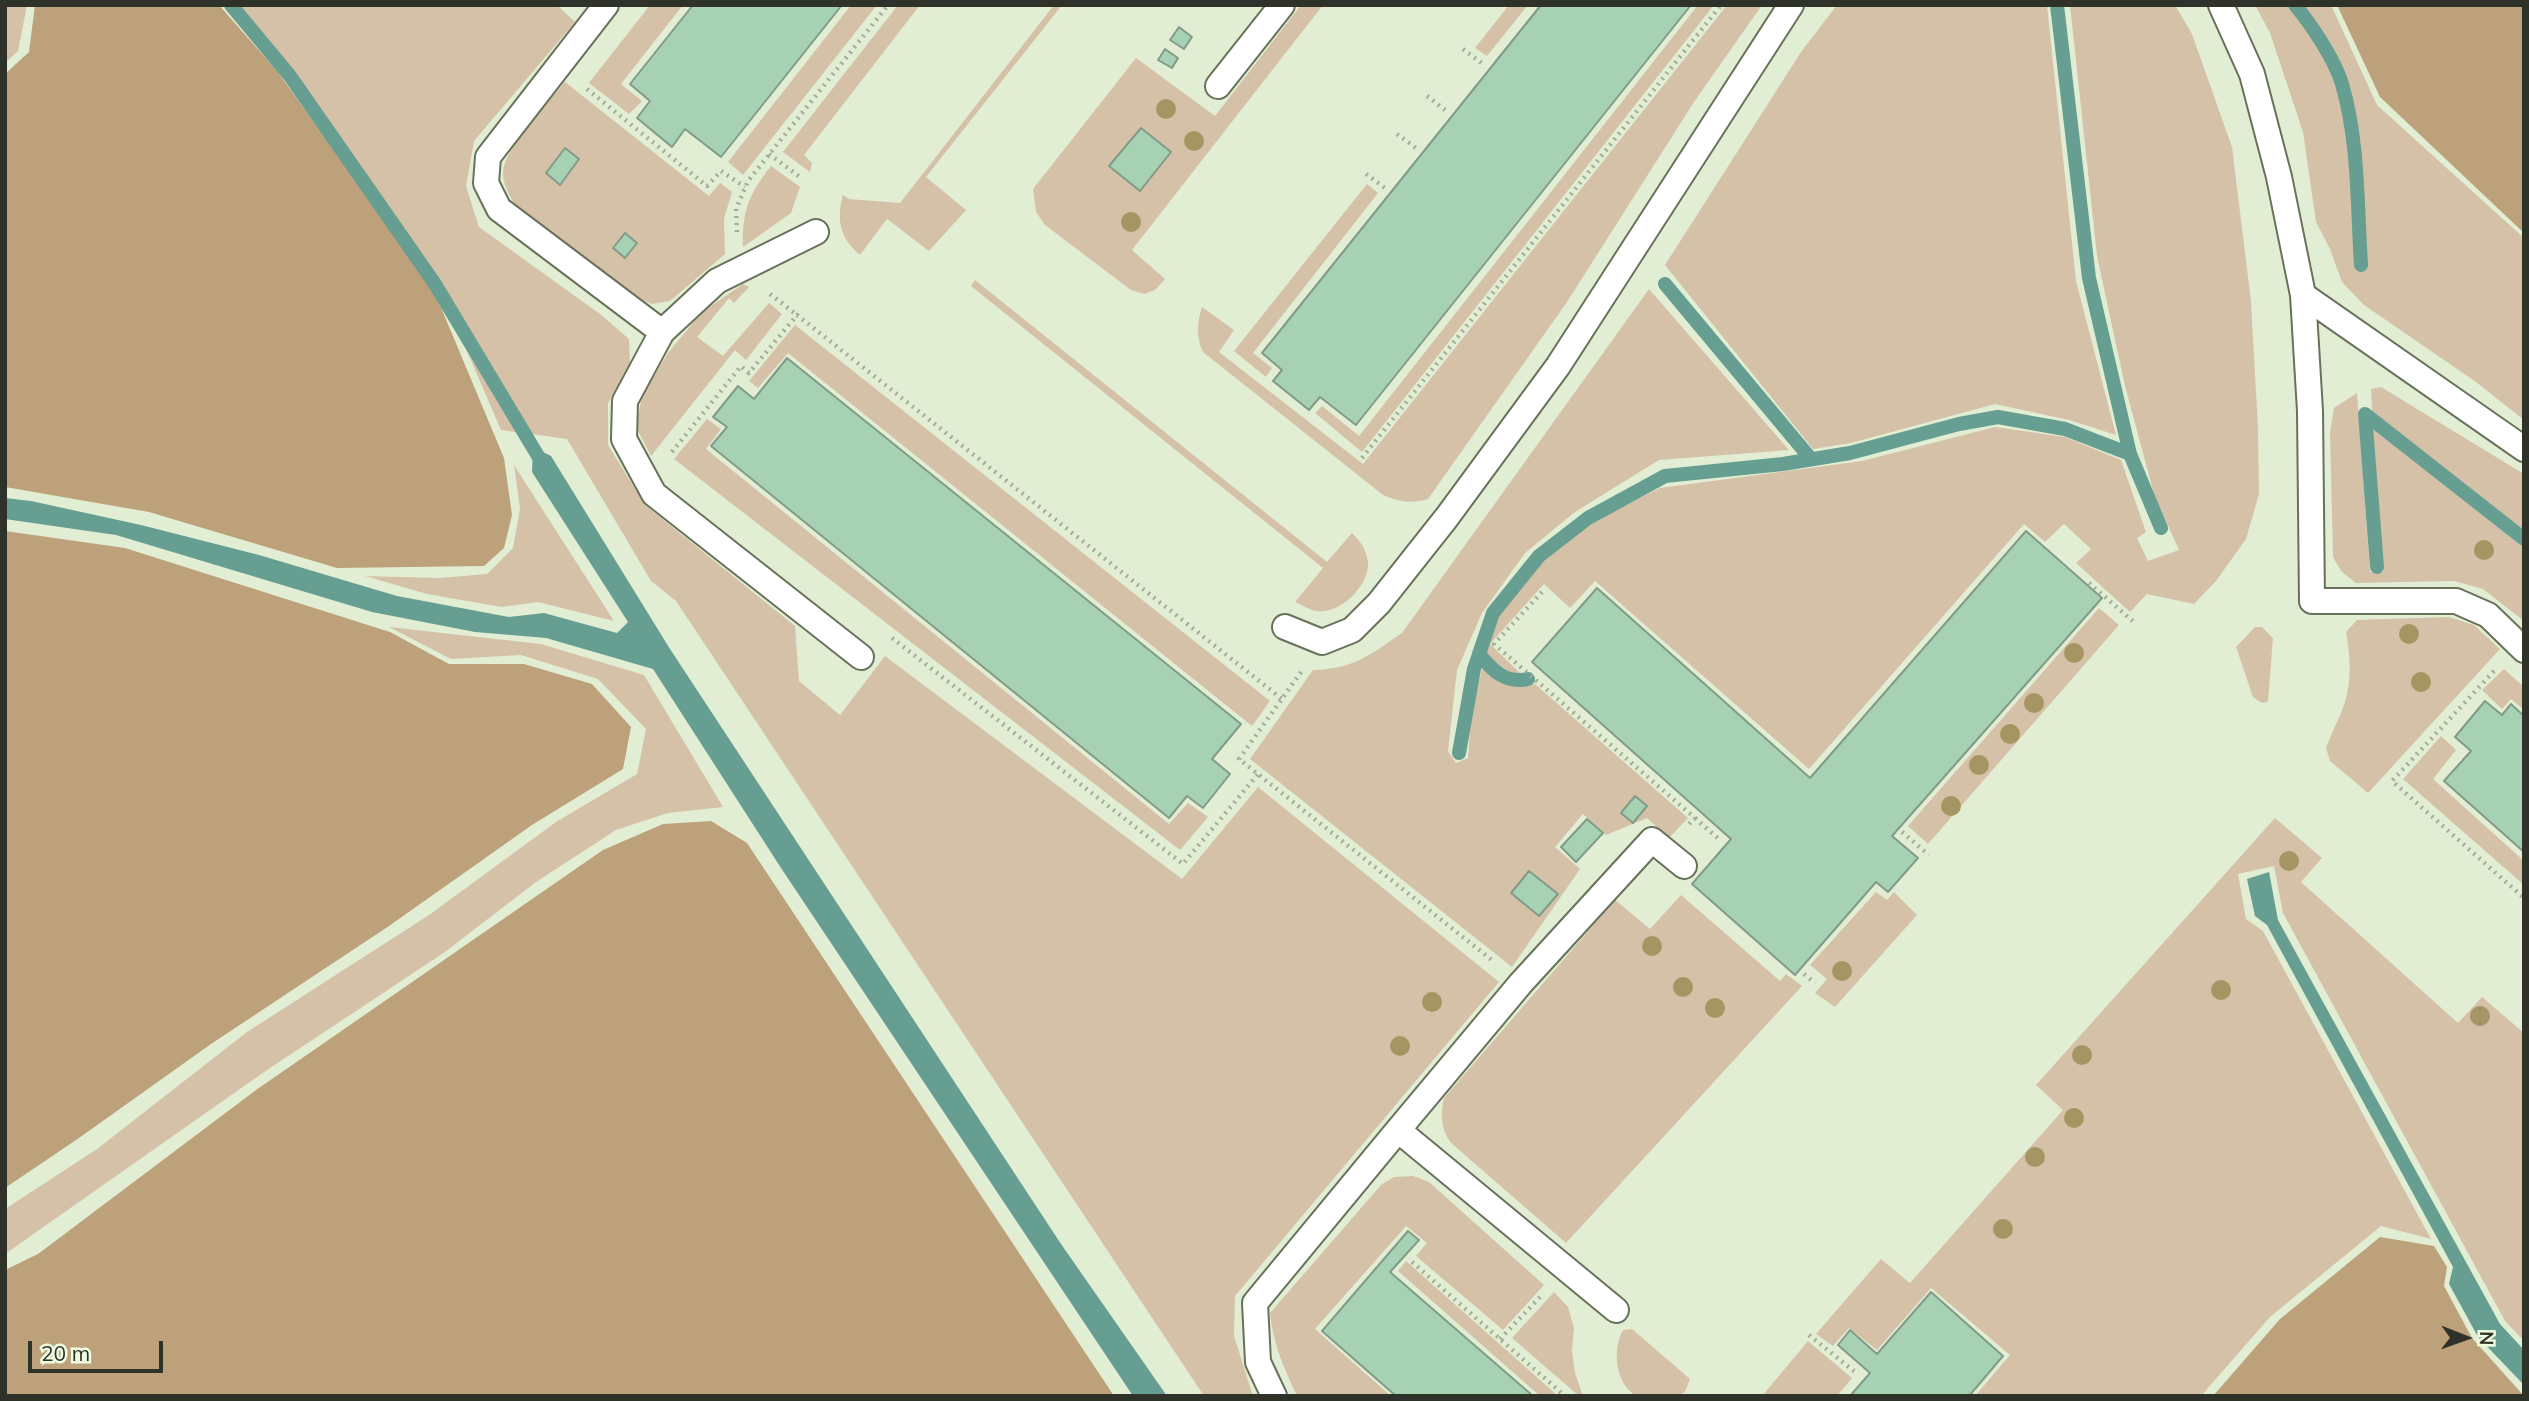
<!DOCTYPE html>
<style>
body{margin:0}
#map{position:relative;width:2529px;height:1401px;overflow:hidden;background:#e2eed4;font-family:Mulish,sans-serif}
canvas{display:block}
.frame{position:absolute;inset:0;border:7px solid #2e3228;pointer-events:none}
.north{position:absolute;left:2431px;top:1303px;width:70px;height:70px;-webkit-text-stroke:5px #effce1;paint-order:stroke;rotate:91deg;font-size:19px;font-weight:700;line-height:28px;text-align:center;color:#2e3228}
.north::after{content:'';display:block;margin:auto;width:24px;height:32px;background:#2e3228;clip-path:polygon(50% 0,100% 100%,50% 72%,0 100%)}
.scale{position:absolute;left:28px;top:1341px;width:135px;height:32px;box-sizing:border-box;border:4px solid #2e3228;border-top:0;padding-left:9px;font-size:21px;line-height:24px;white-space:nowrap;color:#2e3228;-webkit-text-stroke:5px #effce1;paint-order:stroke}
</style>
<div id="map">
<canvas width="2529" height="1401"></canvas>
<div class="frame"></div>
<div class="north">N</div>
<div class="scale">20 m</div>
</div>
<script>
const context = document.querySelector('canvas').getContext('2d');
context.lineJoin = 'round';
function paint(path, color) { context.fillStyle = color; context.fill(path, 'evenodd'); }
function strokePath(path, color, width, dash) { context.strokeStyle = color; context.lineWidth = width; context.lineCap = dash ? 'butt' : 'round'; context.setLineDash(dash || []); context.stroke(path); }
paint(new Path2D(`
 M5 5H27L18 51 5 63Z
 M229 5H557L575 22 474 141 466 186 479 227 600 314 629 339 630 363 608 403V445L645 505 795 626 799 681 840 715 885 656 1182 879 1258 787 1499 982 1235 1296 1234 1336 1253 1396H1204L676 601 651 581 567 439 501 430 438 284 290 76Z
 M650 5H683L621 84 642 101 629 114 589 83Z
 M851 5H877L743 175 728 162Z
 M898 5H920L804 155 812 163 810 172 783 152Z
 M1054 5H1062L926 177 966 210 929 251 887 219 860 255C840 238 836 220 843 195L849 199 900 203Z
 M1301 5H1323L1132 250 1165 279 1155 290 1144 294 1131 290 1045 225 1036 212 1033 189 1136 58 1215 116Z
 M1509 5H1528L1487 56 1475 48Z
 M1698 5H1714L1362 452 1315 413 1322 406 1359 436Z
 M1727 5H1762L1694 102 1567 302 1428 499C1410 504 1400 502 1383 495L1203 352C1196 337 1197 323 1202 307L1234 330 1219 352 1363 464Z
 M1837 5H2047L2076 281 2116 435 2069 420 1995 404 1851 443 1813 449 1665 265 1801 52Z
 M2070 5H2175L2192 34 2232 147 2251 301 2258 429 2259 494 2246 539 2216 581 2194 604 2147 594 2130 612 2076 563 2091 549 2064 524 2045 542 2024 524 1809 769 1595 581 1570 608 1544 584 1490 644 1522 675C1502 675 1495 666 1484 651L1498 614 1543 560 1590 522 1660 488 1862 461 1995 427 2065 437 2121 460 2146 532 2137 538 2148 561 2179 550 2154 494 2125 386 2097 256Z
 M2255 5H2331L2377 105 2524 238V420L2476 382 2364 305 2342 282 2330 249 2316 222 2303 132 2270 33Z
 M565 82 709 196 720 183 732 192 724 219 725 254 670 301 652 304 637 298 514 203C508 193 503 184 503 172 504 149 549 101 565 82Z
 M771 166 800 187 791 213 743 247C742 210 749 194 771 166Z
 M1367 184 1378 193 1253 353 1272 368 1266 377 1234 351Z
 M975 280 1327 562 1352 533C1361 542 1366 549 1368 562 1370 585 1340 615 1316 611 1310 610 1302 605 1295 602L1323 568 971 286Z
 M743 284 749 287 734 303 729 298 697 337 723 356 769 303 782 314 746 360 735 350 651 456 636 427 642 396 668 353 702 312Z
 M1649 289 1789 450 1659 460 1575 512 1525 553 1482 613 1457 670 1448 751 1456 763 1468 758 1471 714 1483 665C1497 683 1513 689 1535 684L1688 818 1669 838 1647 818 1606 835 1583 814 1555 847 1580 869 1512 967 1250 759 1313 670C1353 669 1370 655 1402 633Z
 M795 325 1270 701 1252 726 788 353 758 388 749 381Z
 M2381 387 2524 474V532L2372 411 2371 389Z
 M2357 393 2370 572H2383L2372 427 2524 548V621L2483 589 2454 581 2356 583 2341 571 2333 557 2330 433 2334 408Z
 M707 419 721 429 706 449 1169 824 1188 803 1208 817 1180 850 674 459Z
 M514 465 614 621 538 602 502 607 427 594 365 576 439 578 487 574 513 548 520 509Z
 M2099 608 2119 625 1928 844 1908 826Z
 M2449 617 2474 625 2500 649 2368 793 2330 761 2326 748C2330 736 2336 725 2341 713 2352 688 2351 659 2346 632L2357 620Z
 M389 627 541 644 644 675 723 807 668 813 616 830 536 882 445 952 267 1070 5 1254V1209L97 1149 247 1032 429 915 556 822 637 774 646 729 598 679 521 655 451 659Z
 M2255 627H2262L2273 638 2268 702 2262 703 2253 697 2236 647Z
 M2504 669 2524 687V710L2511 699 2502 709 2482 690Z
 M2441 736 2456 750 2433 779 2524 861V885L2403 779Z
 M2275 818 2322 858 2301 882 2458 1023 2482 997 2524 1033V1341L2505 1321 2283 913 2274 866 2238 874 2246 919 2263 931 2431 1239 2381 1226 2270 1317 2201 1396H1975L2010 1355 1931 1288 1877 1350 1849 1328 1833 1346 1816 1334 1881 1259 1910 1283 2063 1110 2036 1085Z
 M1876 892 1887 900 1894 892 1917 915 1835 1007 1815 993 1827 979 1810 965Z
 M1681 895 1780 981 1786 974 1802 986 1566 1243 1450 1142C1441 1127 1440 1115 1444 1098L1615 900 1650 929Z
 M1413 1176 1429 1182 1544 1285 1503 1330 1416 1256 1427 1243 1406 1226 1315 1329 1391 1396H1297C1284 1368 1273 1344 1270 1313L1381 1185 1394 1177Z
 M1406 1261 1558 1396H1540L1398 1271Z
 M1554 1292 1568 1307 1574 1328 1572 1351 1575 1373 1583 1396H1579L1512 1338Z
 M1632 1329 1690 1379 1685 1392 1676 1396H1637C1615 1385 1612 1349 1623 1330Z
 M1808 1341 1852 1378 1837 1396H1762Z`), '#d5c1a7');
paint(new Path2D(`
 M35 5H219L277 71 432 286 504 458 512 515 504 548 484 566 337 568 149 512 5 487V74L29 52Z
 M2337 5H2524V233L2380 97Z
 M5 531 125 548 390 632 449 664H524L592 684 631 727 623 769 532 825 389 926 211 1044 79 1138 5 1188Z
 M711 821 747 843 1114 1396H5V1270L38 1254 256 1090 603 850 663 824Z
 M2380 1237 2434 1246 2447 1267 2444 1286 2472 1338 2524 1396H2213L2280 1319Z`), '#bda17a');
paint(new Path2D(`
 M533 447 551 456 670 649 1061 1244 1167 1396H1133L781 868 653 669 546 638 475 632 372 612 116 535 5 519V498L31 501 141 525 259 555 397 596 509 617 544 613 617 633 628 622 532 472Z
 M2269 872 2278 920 2500 1324 2524 1350V1385L2478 1337 2449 1284 2453 1267 2267 925 2255 916 2247 879Z`), '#669e92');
strokePath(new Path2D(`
 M231 5 290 76 435 284 541 461
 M2057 5 2089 278 2130 454 2161 528
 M2295 5C2311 24 2335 60 2342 84 2359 142 2357 205 2361 265
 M1665 284 1811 459
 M2377 567 2365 414 2524 539
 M1479 654C1492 670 1505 684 1528 679
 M1459 753 1474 669 1493 613 1539 556 1588 518 1665 476 1783 464 1850 453 1959 424 1998 417 2065 429 2130 454`), '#669e92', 14);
const building = new Path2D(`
 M693 5H842L721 157 685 129 672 147 637 118 650 101 630 84Z
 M1541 5H1691L1356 425 1320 397 1309 410 1273 381 1282 370 1262 353Z
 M1179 27 1192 37 1184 49 1170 40Z
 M1165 49 1178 58 1172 68 1158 60Z
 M1141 128 1171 152 1140 191 1109 166Z
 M565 148 579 159 560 185 546 173Z
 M625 233 637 243 625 258 613 248Z
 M787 358 1241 724 1212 759 1230 774 1203 808 1187 796 1169 818 711 446 727 427 713 417 738 386 754 399Z
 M2026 531 2102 598 1892 836 1918 858 1888 892 1876 882 1795 975 1692 884 1731 839 1532 662 1597 588 1810 778Z
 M2485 701 2502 715 2511 704 2524 716V852L2444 781 2471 751 2455 737Z
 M1635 796 1647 806 1633 823 1621 813Z
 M1587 819 1603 833 1576 862 1561 847Z
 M1529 871 1558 894 1539 916 1511 893Z
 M1408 1231 1419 1240 1390 1272 1533 1396H1396L1322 1331Z
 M1931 1292 2003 1356 1969 1396H1850L1870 1373 1838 1345 1850 1330 1877 1354Z`);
paint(building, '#a6d1b2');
strokePath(building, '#829b89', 2);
const service = new Path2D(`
 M606 5 488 157 486 183 499 209 662 332
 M2221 5 2252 74 2279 177 2303 295 2310 411 2312 601H2456L2488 615 2524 650
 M1218 86 1282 5
 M816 232 717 281 662 332 625 401 624 439 654 494 861 657
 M2303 295 2524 449
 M1285 627 1322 642 1352 630 1379 603 1447 517 1558 366 1791 5
 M1616 1310 1398 1130 1521 983 1652 840 1684 866
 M1274 1396 1258 1362 1255 1303 1398 1130`);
strokePath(service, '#68725b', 28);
strokePath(new Path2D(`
 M1463 49 1483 64
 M587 89 707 186 721 171 745 187
 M1427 96 1445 110
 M1397 134 1416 148
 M769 154 800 177
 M1366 174 1385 188
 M737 232 736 209 748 181 888 5
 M770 294 797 315
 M672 452 741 366 749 373 797 315 1282 699
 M1362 458 1721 5
 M2089 583 2135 623
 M1542 592 1494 644 1695 818 1689 824
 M892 638 1183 864 1258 774
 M2494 671 2392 781 2524 898
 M1301 672 1239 759 1493 961
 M1695 818 1721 841
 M1902 832 1929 855
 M1804 974 1815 983
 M1412 1262 1565 1396
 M1809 1335 1855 1372
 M1500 1339 1543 1294`), '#a3ac97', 4.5, [2, 5]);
strokePath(service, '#fff', 24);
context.fillStyle = '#a49562';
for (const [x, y] of [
 [1166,109],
 [1194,141],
 [1131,222],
 [2484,550],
 [2409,634],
 [2074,653],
 [2421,682],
 [2034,703],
 [2010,734],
 [1979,765],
 [1951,806],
 [2289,861],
 [1652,946],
 [1842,971],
 [1683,987],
 [2221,990],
 [1432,1002],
 [1715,1008],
 [2480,1016],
 [1400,1046],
 [2082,1055],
 [2074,1118],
 [2035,1157],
 [2003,1229]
]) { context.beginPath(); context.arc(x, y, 10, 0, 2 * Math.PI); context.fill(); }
</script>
